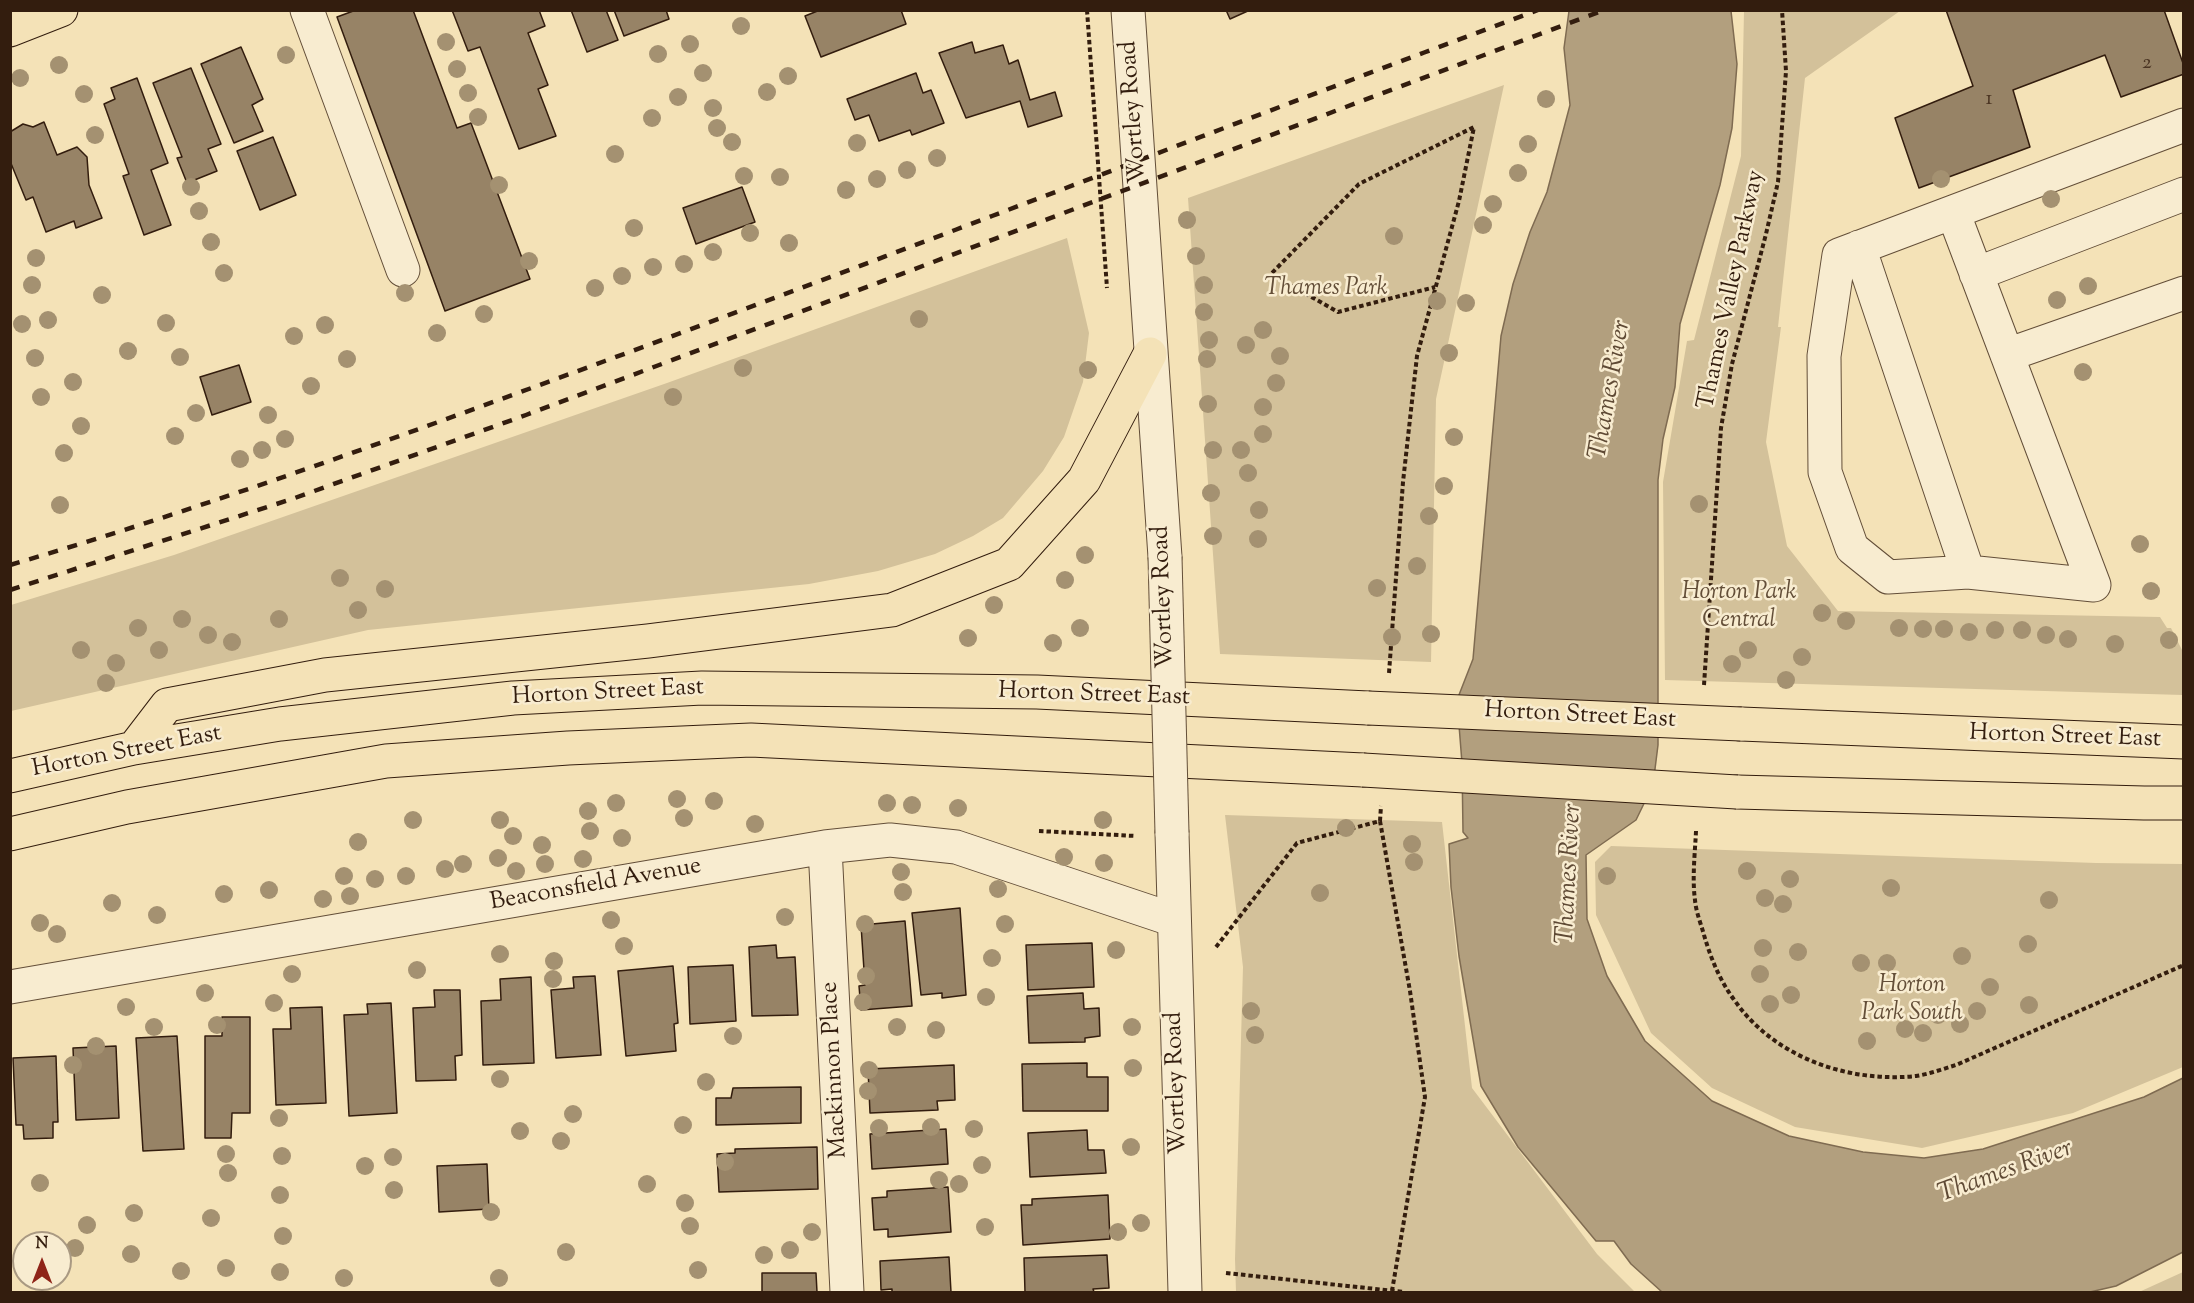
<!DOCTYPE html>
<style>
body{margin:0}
#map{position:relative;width:2194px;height:1303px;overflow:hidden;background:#f4e2b7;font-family:"Sorts Mill Goudy",serif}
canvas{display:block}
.frame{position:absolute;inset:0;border:12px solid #331d0e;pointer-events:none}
.north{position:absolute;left:12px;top:1231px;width:60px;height:60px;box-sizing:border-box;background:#f8ecd0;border:2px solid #a99982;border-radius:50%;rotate:0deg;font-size:16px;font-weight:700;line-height:24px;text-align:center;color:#331d0e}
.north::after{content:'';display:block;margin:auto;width:21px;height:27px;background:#8f2418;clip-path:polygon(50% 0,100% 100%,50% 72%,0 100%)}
</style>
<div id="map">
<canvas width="2194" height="1303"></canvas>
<div class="frame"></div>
<div class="north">N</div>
</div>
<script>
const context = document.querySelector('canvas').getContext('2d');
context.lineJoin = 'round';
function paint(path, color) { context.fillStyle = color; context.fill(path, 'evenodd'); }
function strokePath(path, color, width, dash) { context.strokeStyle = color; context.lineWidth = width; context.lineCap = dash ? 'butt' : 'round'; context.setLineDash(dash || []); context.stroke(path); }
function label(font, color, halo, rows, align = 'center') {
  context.font = font + ' "Sorts Mill Goudy",serif'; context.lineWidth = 5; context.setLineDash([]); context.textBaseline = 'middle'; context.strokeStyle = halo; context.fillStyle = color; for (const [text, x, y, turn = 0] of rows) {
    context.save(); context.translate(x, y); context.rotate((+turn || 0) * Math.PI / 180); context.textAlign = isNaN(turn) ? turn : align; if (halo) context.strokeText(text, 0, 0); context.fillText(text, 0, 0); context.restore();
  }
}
paint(new Path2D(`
 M1744 11H1900L1805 78 1778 327H1781L1766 442 1787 546 1838 611 2160 617 2167 628H2171L2183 652V695L1665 680 1663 482 1687 341 1694 340 1741 156Z
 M1504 85 1436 399 1431 662 1220 654 1188 198Z
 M1067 238 1089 333 1083 382 1064 437 1043 471 1003 518 973 536 935 554 878 571 809 584 368 630 11 711V605L174 555 667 383Z
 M1225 815 1442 822 1472 1088 1597 1254 1635 1292H1236L1235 1259 1243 967Z
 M1611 846 2096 863 2183 864V1067L2073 1113 1922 1148 1795 1127 1712 1088 1651 1033 1596 915 1595 862Z
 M2183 1272V1292H2139Z`), '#d3c19a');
const water = new Path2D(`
 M1569 11H1731L1737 64 1732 128 1720 185 1680 324 1675 387 1663 439 1658 480V745L1653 785 1636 820 1586 855 1587 919 1607 976 1645 1041 1712 1101 1789 1136 1863 1152 1924 1158 1983 1149 2144 1097 2183 1078V1252L2116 1286 2090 1292H1662L1631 1264 1614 1241H1596L1518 1147 1481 1086 1459 956 1451 887 1449 844 1468 838 1463 832 1462 763 1457 700 1473 659 1501 336 1513 284 1530 232 1547 192 1570 105 1564 48Z`);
paint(water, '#b29f7e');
strokePath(water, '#7f6b51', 1.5);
const building = new Path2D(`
 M356 10H413L457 128 471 123 530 279 445 311 337 17Z
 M452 10H539L545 26 528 33 548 85 538 89 556 136 519 149 480 47 468 51Z
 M571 10H606L618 40 587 52Z
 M614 10H666L669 19 624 36Z
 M820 10H901L906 24 821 57 805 16Z
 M1226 10H1250L1230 19Z
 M1946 10H2164L2184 66V74L2121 97 2105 55 2013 90 2030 147 1919 188 1895 118 1973 86Z
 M972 42 975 53 1003 45 1009 64 1018 60 1030 100 1055 92 1062 116 1028 127 1020 101 966 118 939 53Z
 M241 47 263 99 252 105 263 131 234 143 201 64Z
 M191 68 221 144 208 149 217 171 187 183 177 158 182 157 153 83Z
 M916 73 923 93 931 90 944 123 912 135 910 130 879 141 869 115 855 120 847 99Z
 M137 78 168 163 151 170 171 225 144 235 123 176 129 174 104 104 115 99 111 88Z
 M44 122 57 155 77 147 87 157 89 185 102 218 76 228 74 221 46 232 33 197 26 200 10 161V132L23 124 33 127Z
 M273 137 296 195 260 210 237 151Z
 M742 187 755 222 696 244 683 208Z
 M239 365 251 402 212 415 200 377Z
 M960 908 966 995 942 998V993L921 995 912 913Z
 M905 921 912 1006 861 1010 859 986 865 985 861 925Z
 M1092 943 1094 987 1028 990 1026 945Z
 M776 945 777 958 795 957 798 1015 752 1016 749 947Z
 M733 965 736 1021 690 1024 688 967Z
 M673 966 678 1023 674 1024 676 1051 626 1056 618 971Z
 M595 976 601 1055 556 1058 551 990 574 988 573 977Z
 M531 977 534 1063 483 1065 481 1001 501 1000 500 979Z
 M434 990H460L462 1055 455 1056 456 1080 416 1081 413 1008 435 1007Z
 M1083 993 1084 1009 1099 1008 1100 1036 1085 1038V1042L1029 1043 1027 996Z
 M391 1003 397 1113 349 1116 344 1015 368 1014 367 1004Z
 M322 1007 326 1103 276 1105 273 1029H291L290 1008Z
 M222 1017H250V1113H232L231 1138H205V1036H222Z
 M177 1036 184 1149 143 1151 136 1038Z
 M116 1046 119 1118 76 1120 73 1048Z
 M56 1056 58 1122H53V1138L24 1139 23 1125H16L13 1058Z
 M1087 1063V1077H1108V1111H1023L1022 1064Z
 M954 1065 955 1100 937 1101 938 1110 870 1113 868 1069Z
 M801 1087V1123L716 1125V1098H731L733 1088Z
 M946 1129 948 1164 872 1169 870 1134Z
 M1087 1130 1088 1150H1104L1106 1173 1030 1177 1028 1133Z
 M817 1147 818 1189 719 1192 717 1154 735 1153V1149Z
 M487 1164 489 1209 439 1212 437 1166Z
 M948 1187 951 1232 888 1237V1229L874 1230 872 1198 887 1197V1191Z
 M1108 1195 1110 1239 1023 1245 1021 1205H1032V1199Z
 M1107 1255 1109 1288 1093 1289 1094 1292H1025L1024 1258Z
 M949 1257 951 1292H892V1289L881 1290 880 1261Z
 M762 1273H816L817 1292H762Z`);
paint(building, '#978366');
strokePath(building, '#331d0e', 1.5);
const minor = new Path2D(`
 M307 10 403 270
 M1128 10 1165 557
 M1953 212 2094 585 1968 572 1888 577 1852 548 1825 472 1824 356 1839 255 2184 125
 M1859 247 1968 572
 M1976 274 2184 194
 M2007 355 2184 293
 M1172 833 1185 1292
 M825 847 847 1292
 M10 987 825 847 890 840 956 847 1174 920`);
const major = new Path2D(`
 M10 30 61 10
 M1741 724 2184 742
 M134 748 167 705 325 675 648 641 892 610 1009 564 1084 480 1150 354
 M10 776 134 748 280 724 513 698 702 688 1037 692 1368 708
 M1737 792 2144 803H2184
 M10 834 127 807 386 761 568 748 751 740 1363 770`);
strokePath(minor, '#634e38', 35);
strokePath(major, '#331d0e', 35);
strokePath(new Path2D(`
 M1087 10 1107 288
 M1389 673 1403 482 1417 356 1459 201 1474 127 1359 184 1271 274 1338 312 1435 287
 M1704 685 1721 428 1732 364 1766 234 1778 182 1786 71 1782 10
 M1380 821 1381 806
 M1039 831 1136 836
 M1696 831C1695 853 1692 878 1695 900 1696 912 1701 924 1704 935 1711 959 1720 981 1735 1001 1775 1058 1849 1083 1916 1076 1929 1074 1943 1069 1956 1065L2184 965
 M1216 947 1297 843 1380 821 1410 991 1425 1097 1392 1291
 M1226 1273 1404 1292`), '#331d0e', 4, [4.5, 3]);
strokePath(minor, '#f8ecd0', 33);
strokePath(major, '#f4e2b7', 33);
strokePath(new Path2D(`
 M10 565C211 506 409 433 605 361 917 246 1226 126 1538 10
 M10 590 292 499 526 415 1604 10`), '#331d0e', 4.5, [10, 10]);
const minorBridge = new Path2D(`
 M1165 557 1172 833`);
const majorBridge = new Path2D(`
 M1368 708 1741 724
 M1363 770 1737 792`);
strokePath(minorBridge, '#634e38', 35, []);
strokePath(majorBridge, '#331d0e', 35, []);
strokePath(minorBridge, '#f8ecd0', 33);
strokePath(majorBridge, '#f4e2b7', 33);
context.fillStyle = '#a49171';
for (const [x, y] of [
 [741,26],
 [446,42],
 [690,44],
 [658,54],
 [286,55],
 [59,65],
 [457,69],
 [703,73],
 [788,76],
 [20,78],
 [767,92],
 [468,93],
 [84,94],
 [678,97],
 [1546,99],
 [713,108],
 [478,117],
 [652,118],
 [717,128],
 [95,135],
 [732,142],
 [857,143],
 [1528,144],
 [615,154],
 [937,158],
 [907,170],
 [1518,173],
 [744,176],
 [780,177],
 [877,179],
 [1941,179],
 [499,185],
 [191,187],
 [846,190],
 [2051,199],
 [1493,204],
 [199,211],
 [1187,220],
 [1483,225],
 [634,228],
 [750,233],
 [1394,236],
 [211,242],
 [789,243],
 [713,252],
 [1196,256],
 [36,258],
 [529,261],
 [684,264],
 [653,267],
 [224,273],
 [622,276],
 [32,285],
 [1204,285],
 [2088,286],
 [595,288],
 [405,293],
 [102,295],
 [2057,300],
 [1437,301],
 [1466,303],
 [1204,312],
 [484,314],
 [919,319],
 [48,320],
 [166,323],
 [22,324],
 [325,325],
 [1263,330],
 [437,333],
 [294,336],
 [1209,340],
 [1246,345],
 [128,351],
 [1449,353],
 [1280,356],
 [180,357],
 [35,358],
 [347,359],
 [1207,359],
 [743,368],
 [1088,370],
 [2083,372],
 [73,382],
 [1276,383],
 [311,386],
 [41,397],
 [673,397],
 [1208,404],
 [1263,407],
 [196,413],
 [268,415],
 [81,426],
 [1263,434],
 [175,436],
 [1454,437],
 [285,439],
 [262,450],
 [1213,450],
 [1241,450],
 [64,453],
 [240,459],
 [1248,473],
 [1444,486],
 [1211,493],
 [1699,504],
 [60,505],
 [1259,510],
 [1429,516],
 [1213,536],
 [1258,539],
 [2140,544],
 [1085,555],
 [1417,566],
 [340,578],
 [1065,580],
 [1377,588],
 [385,589],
 [2151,591],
 [994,605],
 [358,610],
 [1822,613],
 [182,619],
 [279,619],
 [1846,621],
 [138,628],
 [1080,628],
 [1899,628],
 [1923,629],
 [1944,629],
 [1995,630],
 [2022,630],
 [1969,632],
 [1431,634],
 [208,635],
 [2046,635],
 [1392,637],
 [968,638],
 [2068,639],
 [2169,640],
 [232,642],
 [1053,643],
 [2115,644],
 [81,650],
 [159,650],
 [1748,650],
 [1802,657],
 [116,663],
 [1732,664],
 [1786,680],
 [106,683],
 [677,799],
 [714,801],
 [616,803],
 [887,803],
 [912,805],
 [958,808],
 [588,811],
 [684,818],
 [413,820],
 [500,820],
 [1103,820],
 [755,824],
 [1346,828],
 [590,831],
 [513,836],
 [622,838],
 [358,842],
 [1412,844],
 [542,845],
 [1064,857],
 [498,858],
 [583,859],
 [1414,862],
 [1104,863],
 [463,864],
 [545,864],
 [445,869],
 [516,871],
 [1747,871],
 [901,872],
 [344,876],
 [406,876],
 [1607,876],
 [375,879],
 [1790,879],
 [1891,888],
 [998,889],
 [269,890],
 [903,892],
 [1320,893],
 [224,894],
 [350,896],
 [1765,898],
 [323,899],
 [2049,900],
 [112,903],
 [1783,904],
 [157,915],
 [785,917],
 [611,920],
 [40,923],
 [865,924],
 [1005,924],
 [57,934],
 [2028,944],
 [624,946],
 [1763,948],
 [1116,950],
 [1798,952],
 [500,954],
 [1962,956],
 [992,958],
 [554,961],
 [1861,963],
 [1887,963],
 [417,970],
 [292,974],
 [1760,974],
 [866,976],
 [553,979],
 [1990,987],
 [205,993],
 [1791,995],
 [986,997],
 [863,1002],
 [274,1003],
 [1770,1004],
 [2029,1005],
 [126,1007],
 [1251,1011],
 [1977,1011],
 [1938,1015],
 [1960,1024],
 [217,1025],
 [154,1027],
 [897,1027],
 [1132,1027],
 [1905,1029],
 [936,1030],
 [1923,1033],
 [1255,1035],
 [733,1036],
 [1867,1041],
 [96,1046],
 [73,1065],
 [1133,1068],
 [869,1070],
 [500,1079],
 [706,1082],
 [868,1091],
 [573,1114],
 [279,1118],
 [683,1125],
 [931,1127],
 [879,1128],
 [974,1129],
 [520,1131],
 [561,1141],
 [1131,1147],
 [226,1154],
 [282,1156],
 [393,1157],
 [725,1162],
 [982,1165],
 [365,1166],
 [228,1173],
 [939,1180],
 [40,1183],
 [647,1184],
 [959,1184],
 [394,1190],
 [280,1195],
 [685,1203],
 [491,1212],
 [134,1213],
 [211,1218],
 [1141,1223],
 [87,1225],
 [690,1226],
 [985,1227],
 [812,1232],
 [1118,1232],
 [283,1236],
 [75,1248],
 [790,1250],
 [566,1252],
 [131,1254],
 [764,1255],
 [226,1268],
 [698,1270],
 [181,1271],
 [280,1272],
 [344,1278],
 [499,1278]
]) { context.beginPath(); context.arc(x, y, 9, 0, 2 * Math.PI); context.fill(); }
label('21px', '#4c3624', null, [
 ["2",2147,64],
 ["1",1989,100]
]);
label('24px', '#331d0e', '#f8ecd0', [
 ["Wortley Road",1135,112,-94],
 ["Thames Valley Parkway",1733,290,-78],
 ["Wortley Road",1165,597,-92],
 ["Horton Street East",608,694,-3],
 ["Horton Street East",1094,696,2],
 ["Horton Street East",1580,717,3],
 ["Horton Street East",2065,738,2],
 ["Horton Street East",127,753,-11],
 ["Beaconsfield Avenue",596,886,-10],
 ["Mackinnon Place",836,1070,-93],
 ["Wortley Road",1178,1083,-92]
]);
label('italic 24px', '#634e38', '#f8ecd0', [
 ["Thames Park",1326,290],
 ["Horton Park",1739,594],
 ["Central",1739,622],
 ["Horton",1912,987],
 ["Park South",1912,1015]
]);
label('italic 26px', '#5f4a35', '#f8ecd0', [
 ["Thames River",1612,390,-80],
 ["Thames River",1571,874,-87],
 ["Thames River",2006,1173,-20]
]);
</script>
